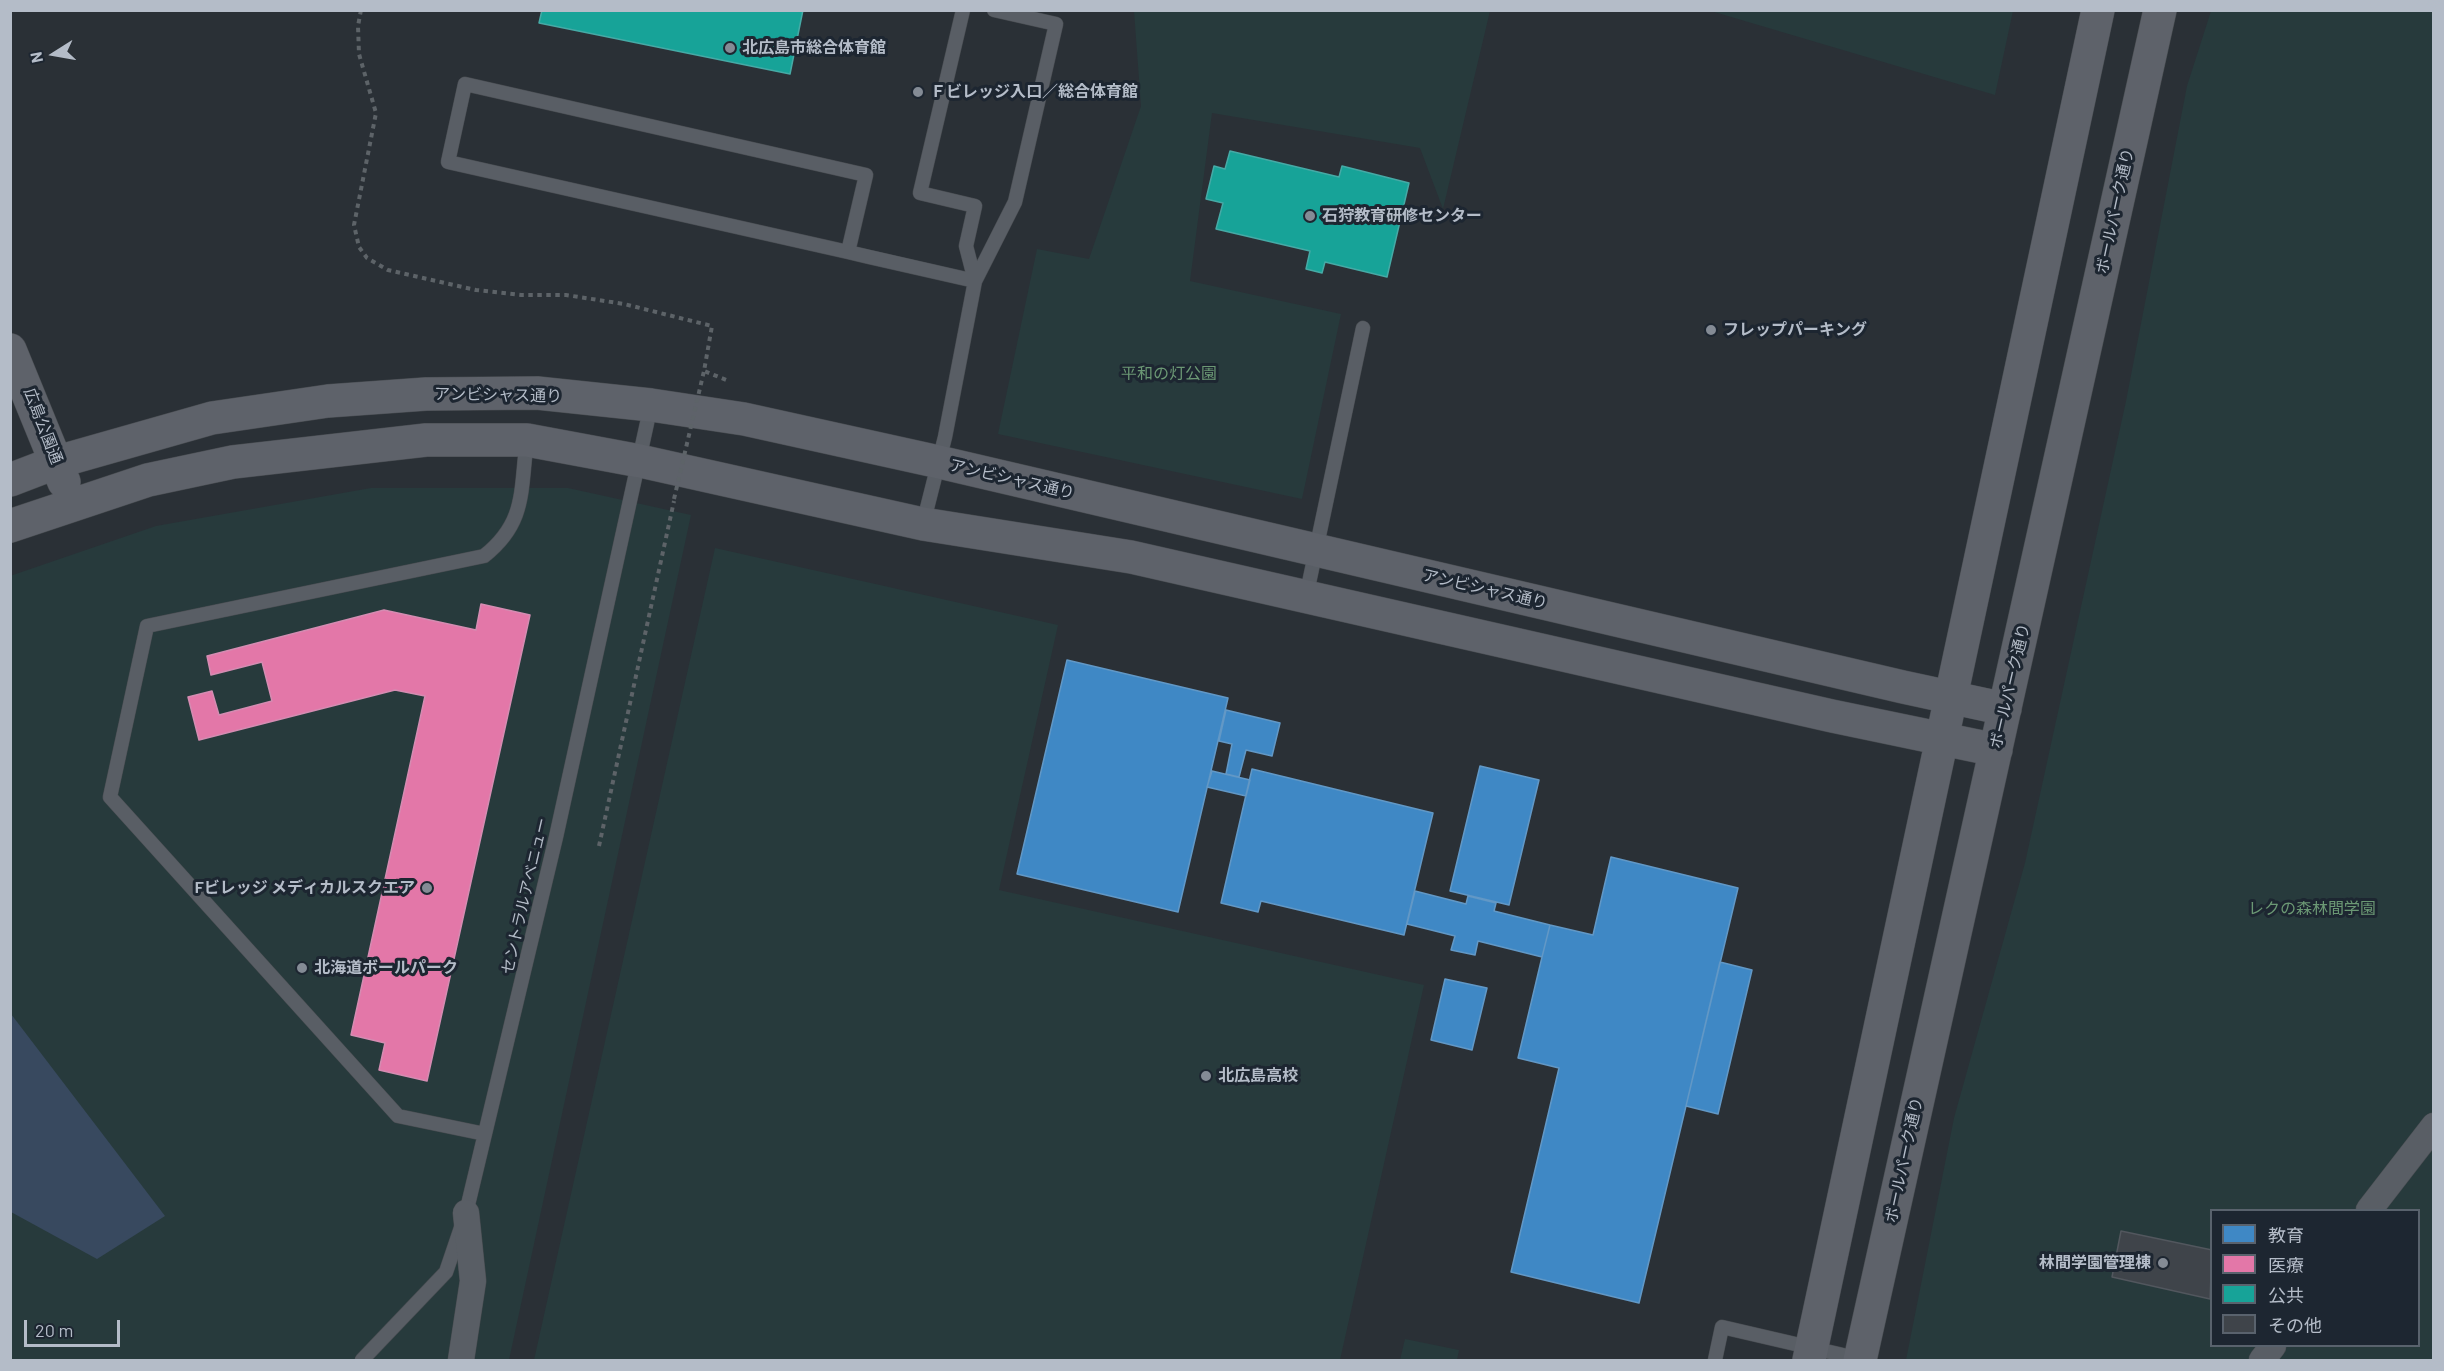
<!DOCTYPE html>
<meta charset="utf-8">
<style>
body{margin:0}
#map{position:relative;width:2444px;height:1371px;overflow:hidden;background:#2a3036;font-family:Barlow,"Noto Sans JP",sans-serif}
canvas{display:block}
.frame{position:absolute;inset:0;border:12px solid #b4bcc8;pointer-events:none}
.legend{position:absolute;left:2210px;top:1209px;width:210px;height:138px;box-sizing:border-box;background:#1d2631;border:2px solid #59626d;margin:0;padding:8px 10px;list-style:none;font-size:18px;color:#b4bcc8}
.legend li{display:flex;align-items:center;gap:12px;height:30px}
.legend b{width:30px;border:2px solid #59626d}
.north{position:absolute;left:24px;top:24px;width:60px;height:60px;-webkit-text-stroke:4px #1d2631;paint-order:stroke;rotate:259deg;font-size:16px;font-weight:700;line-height:24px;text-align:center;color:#b4bcc8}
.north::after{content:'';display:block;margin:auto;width:21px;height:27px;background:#b4bcc8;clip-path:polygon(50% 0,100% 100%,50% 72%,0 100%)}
.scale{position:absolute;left:24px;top:1320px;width:96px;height:27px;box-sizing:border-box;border:3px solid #b4bcc8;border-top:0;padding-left:8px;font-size:18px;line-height:21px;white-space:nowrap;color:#b4bcc8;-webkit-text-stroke:4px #1d2631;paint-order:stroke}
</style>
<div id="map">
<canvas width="2444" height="1371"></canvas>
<div class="frame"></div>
<ul class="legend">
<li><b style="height:16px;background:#3f88c5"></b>教育</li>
<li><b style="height:16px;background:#e377a8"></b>医療</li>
<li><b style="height:16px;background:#17a398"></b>公共</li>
<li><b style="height:16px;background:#3f444a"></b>その他</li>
</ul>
<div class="north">N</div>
<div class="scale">20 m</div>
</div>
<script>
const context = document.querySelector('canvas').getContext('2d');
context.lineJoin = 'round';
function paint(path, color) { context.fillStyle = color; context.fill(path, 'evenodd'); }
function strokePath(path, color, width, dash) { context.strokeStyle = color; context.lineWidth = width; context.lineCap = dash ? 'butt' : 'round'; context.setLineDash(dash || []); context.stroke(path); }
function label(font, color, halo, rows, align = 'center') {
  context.font = font + ' Barlow,"Noto Sans JP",sans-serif'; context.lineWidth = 6; context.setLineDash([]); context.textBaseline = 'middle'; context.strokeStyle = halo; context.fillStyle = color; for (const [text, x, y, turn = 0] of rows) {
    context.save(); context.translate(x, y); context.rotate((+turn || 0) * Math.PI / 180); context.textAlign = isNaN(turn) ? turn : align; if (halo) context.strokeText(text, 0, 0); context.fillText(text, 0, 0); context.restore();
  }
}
paint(new Path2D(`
 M1134 11H1490L1443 209 1420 148 1212 113 1190 281 1341 314 1302 499 998 434 1037 249 1089 259 1141 106Z
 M1711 11H2013L1995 95Z
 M2211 11H2433V1360H1906L1954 1118 2025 863 2126 401 2187 86ZM2212 1210H2418V1346H2212Z
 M371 488H568L691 515 509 1360H11L10 576 156 526Z
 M715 548 1058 625 999 890 1424 985 1340 1360H534Z
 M1405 1339 1459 1350 1457 1360H1400Z`), '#273a3c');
paint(new Path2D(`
 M11 1014 165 1216 97 1259 11 1212Z`), '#38495f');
const schools = new Path2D(`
 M1067 660 1228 698 1178 912 1017 874Z
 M1226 710 1280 723 1272 756 1246 750 1239 777 1226 774 1232 744 1219 741Z
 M1480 766 1539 780 1509 905 1450 891Z
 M1252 769 1433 813 1404 935 1261 901 1258 912 1221 903Z
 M1212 771 1250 780 1246 796 1207 787Z
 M1611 857 1738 888 1639 1303 1511 1272 1559 1068 1518 1058 1542 957 1550 925 1593 935Z
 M1415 891 1466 904 1468 896 1496 903 1494 911 1550 925 1542 957 1478 941 1475 955 1451 950 1455 936 1407 924Z
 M1720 962 1752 970 1718 1114 1686 1106Z
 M1445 979 1487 988 1472 1050 1431 1040Z`);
paint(schools, '#3f88c5');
strokePath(schools, '#6298c6', 1.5);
const health = new Path2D(`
 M481 604 530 615 427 1081 379 1070 385 1043 351 1035 425 696 395 690 199 740 188 697 212 691 219 715 272 701 262 662 211 675 207 656 384 610 476 630Z`);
paint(health, '#e377a8');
strokePath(health, '#d58cb2', 1.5);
const public = new Path2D(`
 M542 10H803L790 74 539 23Z
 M1230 151 1339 177 1342 166 1409 183 1387 277 1325 262 1322 273 1306 269 1310 251 1216 229 1223 203 1206 199 1214 166 1225 169Z`);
paint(public, '#17a398');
strokePath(public, '#46aaa6', 1.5);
const building = new Path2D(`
 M2121 1231 2212 1250 2210 1299 2112 1277Z`);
paint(building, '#3f444a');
strokePath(building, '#52575e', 1.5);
const lane = new Path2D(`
 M963 10 920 193 975 206 966 246 975 281
 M848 252 866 175 465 84 448 162 848 252C890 262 932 271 975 281
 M923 524 945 437 975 281 1015 202 1056 24 994 10
 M1306 597 1363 328
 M485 1134 398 1116 110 797 147 626 484 556C527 522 520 490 527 440
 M362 1360 446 1272 466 1213 556 837 651 405
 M1715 1360 1722 1327 1860 1359`);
const street = new Path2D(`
 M2369 1210 2434 1126
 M461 1360 473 1281 466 1213
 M2262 1360 2273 1346`);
const secondary = new Path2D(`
 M10 350 64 482
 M10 480 57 462 212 418 328 401 426 394 537 393 651 405 744 419 939 462 1903 687 2005 709
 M10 526 148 480 233 462 426 440H527L640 461 923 524 1131 557 1832 716 1996 750
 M1809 1360 2098 10
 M1860 1360 2160 10`);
strokePath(lane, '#484c51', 15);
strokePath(street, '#484c51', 27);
strokePath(secondary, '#484c51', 34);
strokePath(new Path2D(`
 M361 10 358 26 359 54 376 113 354 225 359 247 367 258 388 270 476 290 521 295H566L624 304 712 326 704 371 729 381
 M599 846 674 501`), '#5d6368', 4, [4.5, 4.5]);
strokePath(lane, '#595e65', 14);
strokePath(street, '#595e65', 26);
strokePath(secondary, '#5e626a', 33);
strokePath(new Path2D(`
 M674 499 704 371`), '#5d6368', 4, [4.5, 4.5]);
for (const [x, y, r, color] of [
 [730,48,6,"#848b95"],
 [918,92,6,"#848b95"],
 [1310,216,6,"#848b95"],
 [1711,330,6,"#848b95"],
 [427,888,6,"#848b95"],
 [302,968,6,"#848b95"],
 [1206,1076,6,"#848b95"],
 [2163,1263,6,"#848b95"]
]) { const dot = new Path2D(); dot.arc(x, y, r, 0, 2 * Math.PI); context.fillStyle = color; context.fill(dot); strokePath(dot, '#1d2631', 2); }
label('bold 16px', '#b4bcc8', '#1d2631', [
 ["北広島市総合体育館",742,48],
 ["Ｆビレッジ入口／総合体育館",930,92],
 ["石狩教育研修センター",1322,216],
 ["フレップパーキング",1723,330],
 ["Fビレッジ メディカルスクエア",415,888,"right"],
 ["北海道ボールパーク",314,968],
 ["北広島高校",1218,1076],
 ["林間学園管理棟",2151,1263,"right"]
], 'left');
label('16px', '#b4bcc8', '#1d2631', [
 ["ボールパーク通り",2115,211,-78],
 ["アンビシャス通り",498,395,1],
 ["広島公園通",43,426,69],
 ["アンビシャス通り",1012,479,13],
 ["アンビシャス通り",1485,589,13],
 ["ボールパーク通り",2010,686,-77],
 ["セントラルアベニュー",525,896,-77],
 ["ボールパーク通り",1904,1160,-78]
]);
label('16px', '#6b9874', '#1d2631', [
 ["平和の灯公園",1169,374],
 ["レクの森林間学園",2312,909]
]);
</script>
